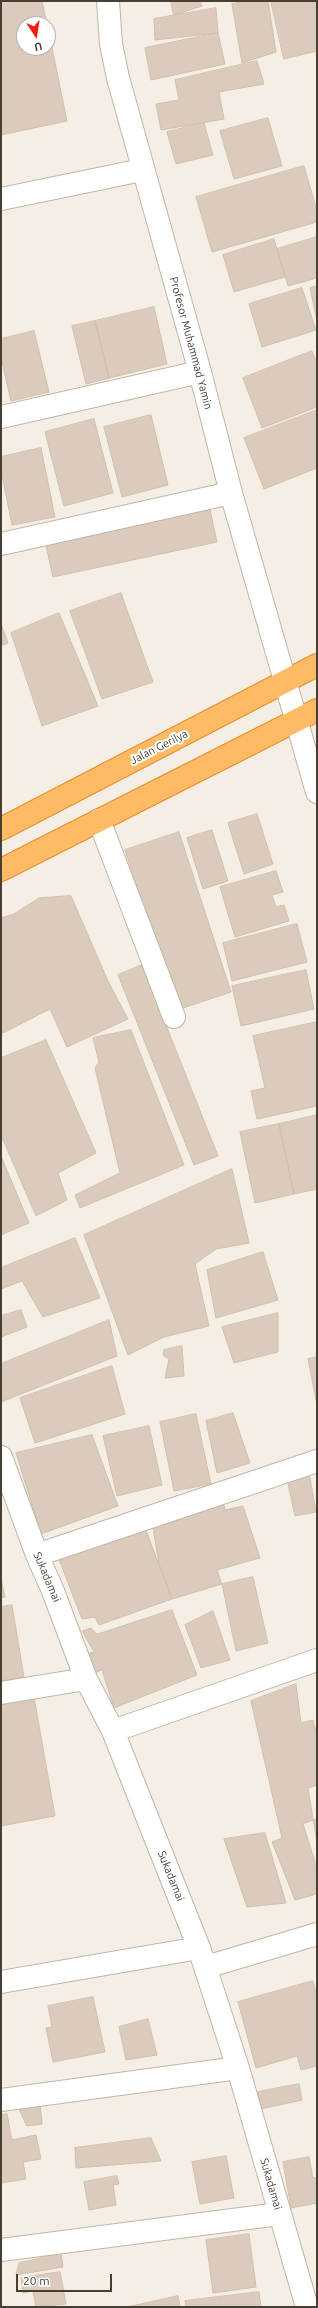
<!DOCTYPE html>
<style>
body{margin:0}
#map{position:relative;width:318px;height:2308px;overflow:hidden;background:#f4eee5;font-family:Ubuntu,sans-serif}
canvas{display:block}
.frame{position:absolute;inset:0;border:2px solid #473e34;pointer-events:none}
.north{position:absolute;left:16px;top:16px;width:40px;height:40px;box-sizing:border-box;background:#fff;border:1px solid #b5b2ae;border-radius:50%;rotate:168deg;font-size:11px;font-weight:700;line-height:16px;text-align:center;color:#473e34}
.north::after{content:'';display:block;margin:auto;width:14px;height:18px;background:#ff1a11;clip-path:polygon(50% 0,100% 100%,50% 72%,0 100%)}
.scale{position:absolute;left:16px;top:2274px;width:96px;height:18px;box-sizing:border-box;border:2px solid #473e34;border-top:0;padding-left:5px;font-size:12px;line-height:14px;white-space:nowrap;color:#473e34;-webkit-text-stroke:3px #fff;paint-order:stroke}
</style>
<div id="map">
<canvas width="318" height="2308"></canvas>
<div class="frame"></div>
<div class="north">U</div>
<div class="scale">20 m</div>
</div>
<script>
const context = document.querySelector('canvas').getContext('2d');
context.lineJoin = 'round';
function paint(path, color) { context.fillStyle = color; context.fill(path, 'evenodd'); }
function strokePath(path, color, width, dash) { context.strokeStyle = color; context.lineWidth = width; context.lineCap = dash ? 'butt' : 'round'; context.setLineDash(dash || []); context.stroke(path); }
function label(font, color, halo, rows, align = 'center') {
  context.font = font + ' Ubuntu,sans-serif'; context.lineWidth = 4; context.setLineDash([]); context.textBaseline = 'middle'; context.strokeStyle = halo; context.fillStyle = color; for (const [text, x, y, turn = 0] of rows) {
    context.save(); context.translate(x, y); context.rotate((+turn || 0) * Math.PI / 180); context.textAlign = isNaN(turn) ? turn : align; if (halo) context.strokeText(text, 0, 0); context.fillText(text, 0, 0); context.restore();
  }
}
const building = new Path2D(`
 M1 1H42L47 24H24V48H48V28L67 121 1 135Z
 M171 1H200L202 6 174 15Z
 M248 1H268L276 52 242 63 232 4Z
 M271 1H317V51L284 59Z
 M216 8 218 33 155 40 154 19Z
 M218 33 225 64 151 80 145 48Z
 M257 61 264 84 219 92 224 119 161 130 156 104 179 100 175 80Z
 M268 118 282 166 234 179 220 131Z
 M204 123 213 155 176 164 167 132Z
 M304 166 317 211V222L212 252 196 197Z
 M317 237V278L288 286 277 249Z
 M274 239 285 277 234 292 223 255Z
 M317 286V321L310 288Z
 M302 288 316 330 262 347 249 304Z
 M154 307 167 364 109 378 95 321Z
 M95 321 109 378 86 384 72 326Z
 M34 331 49 392 11 401 1 358V339Z
 M312 351 317 363V407L262 428 243 378Z
 M317 410V468L264 489 244 438Z
 M151 415 168 485 122 497 104 427Z
 M94 419 113 493 64 506 45 432Z
 M41 448 55 517 12 525 1 470V457Z
 M209 505 217 542 53 577 45 541Z
 M121 593 153 682 102 699 70 611Z
 M59 613 98 706 42 726 11 633Z
 M1 624 8 643 1 646Z
 M257 814 273 864 244 874 228 823Z
 M212 830 228 881 203 889 187 838Z
 M179 832 231 992 177 1010 125 850Z
 M276 871 283 892 272 895 276 907 284 905 289 921 235 937 220 887Z
 M71 896 108 981 128 1019 67 1047 50 1009 3 1033 1 1027V918L14 914 39 898Z
 M297 924 307 962 232 981 223 943Z
 M142 965 218 1156 194 1165 118 975Z
 M306 970 314 1009 241 1026 232 986Z
 M317 1022V1106L257 1119 251 1091 265 1088 253 1036Z
 M131 1030 184 1165 80 1208 75 1195 120 1173 95 1068 99 1062 93 1038Z
 M46 1040 96 1153 58 1173 67 1200 36 1216 1 1135V1058Z
 M317 1115V1189L294 1194 279 1124Z
 M279 1124 294 1194 255 1203 240 1132Z
 M1 1156 29 1223 1 1235Z
 M232 1169 249 1243 216 1249 195 1264 209 1326 164 1337 128 1355 84 1235Z
 M75 1238 100 1298 43 1317 22 1281 1 1289V1268Z
 M263 1252 278 1300 216 1318 207 1270Z
 M21 1310 27 1327 1 1337V1316Z
 M278 1313V1352L234 1363 222 1327Z
 M109 1320 117 1356 1 1402V1364Z
 M182 1346 184 1376 165 1378 169 1359 163 1355 164 1350Z
 M317 1357V1405L308 1359Z
 M112 1366 125 1414 35 1443 20 1398Z
 M233 1413 250 1463 217 1473 206 1421Z
 M196 1414 211 1484 174 1491 160 1422Z
 M149 1426 162 1485 117 1496 103 1436Z
 M92 1435 118 1506 41 1534 16 1453Z
 M309 1472 316 1512 295 1516 287 1479Z
 M222 1497 225 1510 243 1506 260 1558 217 1570 222 1584 172 1599 159 1564 152 1521Z
 M144 1525 172 1599 99 1625 95 1617 82 1619 57 1554Z
 M253 1577 268 1643 236 1651 222 1584Z
 M1 1579 5 1597 1 1598Z
 M12 1605 24 1677 1 1681V1607Z
 M172 1610 197 1675 114 1708 102 1670 92 1674 82 1655 94 1652 82 1631 91 1628 97 1634Z
 M213 1611 230 1660 201 1668 185 1625Z
 M296 1684 301 1723 313 1720 317 1734V1785L308 1788 317 1843V1894L295 1900 272 1842 282 1838 251 1701Z
 M34 1697 55 1816 1 1826V1702Z
 M317 1819V1868L303 1824Z
 M265 1833 286 1903 247 1907 224 1839Z
 M313 1981 317 1997V2066L301 2070 297 2056 256 2068 238 2002Z
 M93 1997 105 2052 53 2062 46 2028 52 2027 48 2006Z
 M148 2019 157 2055 126 2060 119 2027Z
 M299 2084 302 2100 261 2109 258 2092Z
 M40 2104 42 2124 27 2126 18 2107Z
 M7 2114 12 2140 36 2135 41 2159 23 2162 26 2179 1 2183V2115Z
 M151 2138 161 2161 76 2168 75 2148Z
 M226 2156 234 2198 200 2204 192 2162Z
 M309 2157 313 2178 317 2177V2203L291 2208 283 2162Z
 M117 2176 119 2184 113 2185 116 2205 89 2210 84 2182Z
 M249 2234 256 2287 213 2293 206 2240Z
 M61 2254 63 2267 16 2275 19 2263Z
 M60 2272 66 2304 36 2307 33 2291 23 2293 21 2278Z
 M259 2292 261 2307H186L185 2301Z
 M178 2296 180 2307H128Z`);
paint(building, '#dacbbc');
strokePath(building, '#d2bfac', 1);
const minor = new Path2D(`
 M108 1 111 44 118 78 200 372 231 493 317 792
 M1 199 142 170
 M1 417 200 372
 M1 544 231 493
 M99 820 174 1017
 M1 1457 37 1555 53 1591 86 1679 113 1731 199 1948 238 2068 307 2307
 M37 1555 317 1461
 M1 1693 86 1679
 M113 1731 317 1660
 M206 1967 317 1934
 M1 1982 199 1948
 M1 2100 238 2068
 M1 2250 279 2214`);
const highway = new Path2D(`
 M1 829 317 665
 M1 870 317 710`);
strokePath(minor, '#c1b5a7', 24);
strokePath(highway, '#ec8d27', 24);
strokePath(minor, '#fff', 22);
strokePath(highway, '#ffba65', 22);
label('11px', '#473e34', '#fff', [
 ["Profesor Muhammad Yamin",191,343,75],
 ["Jalan Gerilya",159,747,-27],
 ["Sukadamai",47,1577,67],
 ["Sukadamai",171,1876,68],
 ["Sukadamai",271,2184,74]
]);
</script>
